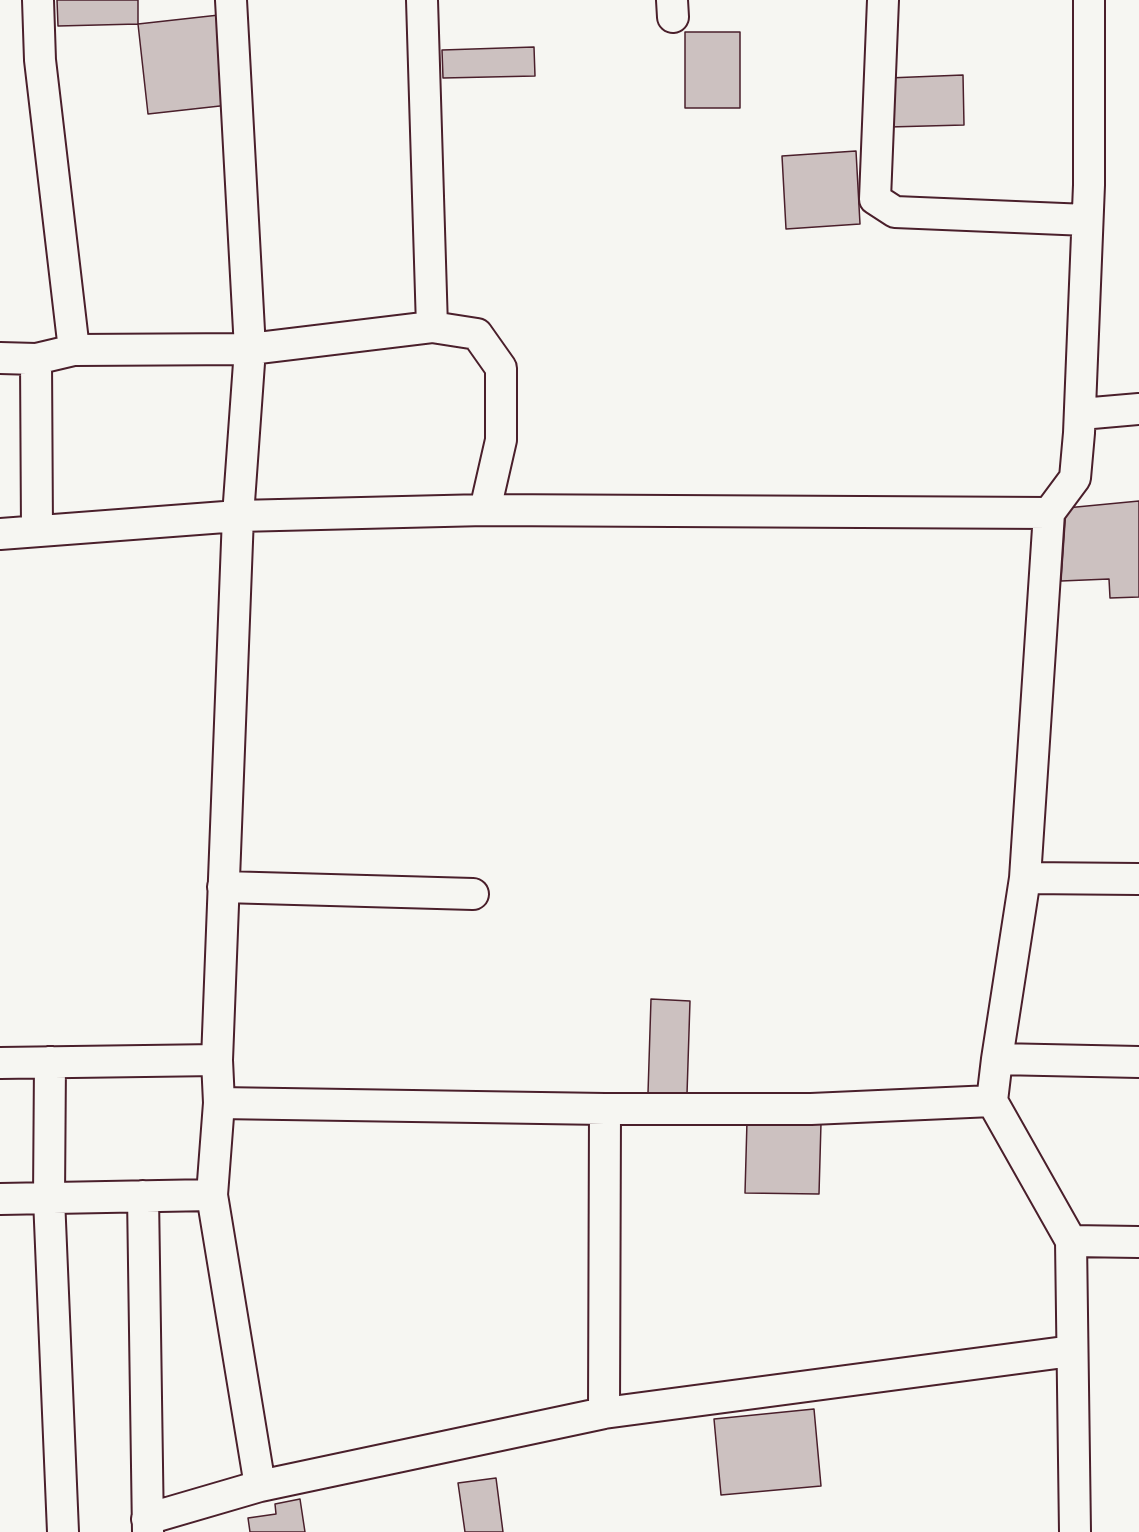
<!DOCTYPE html>
<style>
body{margin:0}
canvas{display:block;background:#f6f6f2}
</style>
<canvas width="1139" height="1532"></canvas>
<script>
const context = document.querySelector('canvas').getContext('2d');
context.lineJoin = 'round';
function paint(path, color) { context.fillStyle = color; context.fill(path, 'evenodd'); }
function strokePath(path, color, width, dash) { context.strokeStyle = color; context.lineWidth = width; context.lineCap = dash ? 'butt' : 'round'; context.setLineDash(dash || []); context.stroke(path); }
const building = new Path2D(`
 M57 0H138V24L58 26Z
 M219 15 229 105 148 114 138 24Z
 M685 32H740V108H685Z
 M534 47 535 76 443 78 442 50Z
 M963 75 964 125 889 127 888 78Z
 M856 151 860 224 786 229 782 156Z
 M1139 501V597L1110 598 1109 579 1061 581 1066 508Z
 M651 999 690 1001 687 1094 648 1093Z
 M747 1121 821 1123 819 1194 745 1193Z
 M814 1409 821 1486 721 1495 714 1419Z
 M496 1478 503 1532H465L458 1483Z
 M300 1499 305 1532H250L248 1518 276 1514 275 1504Z`);
paint(building, '#ccc1c0');
strokePath(building, '#4a1f2b', 1.5);
const minor = new Path2D(`
 M231 0 250 349 238 516 217 1060 219 1103 605 1109H811L992 1101
 M422 0 432 327
 M672 0 673 17
 M883 0 875 199 895 212 1087 220
 M74 350 250 349 432 327 477 334 501 368V440L485 510
 M0 358 36 359
 M1081 414 1139 409
 M1049 513 1075 478 1079 433 1089 185V0
 M37 531 36 359 74 350 40 60 38 0
 M0 534 238 516 485 510 1049 513 1025 878 997 1059 992 1101 1071 1241
 M1025 878 1139 879
 M223 887 473 894
 M997 1059 1139 1062
 M50 1062 49 1198 63 1532
 M0 1063 217 1060
 M212 1195 260 1486 604 1413 1072 1351
 M143 1196 148 1532
 M0 1199 212 1195 219 1103
 M604 1413 605 1109
 M147 1519 260 1486
 M1075 1532 1071 1241 1139 1242`);
strokePath(minor, '#4a1f2b', 34);
strokePath(minor, '#f6f6f2', 30);
</script>
